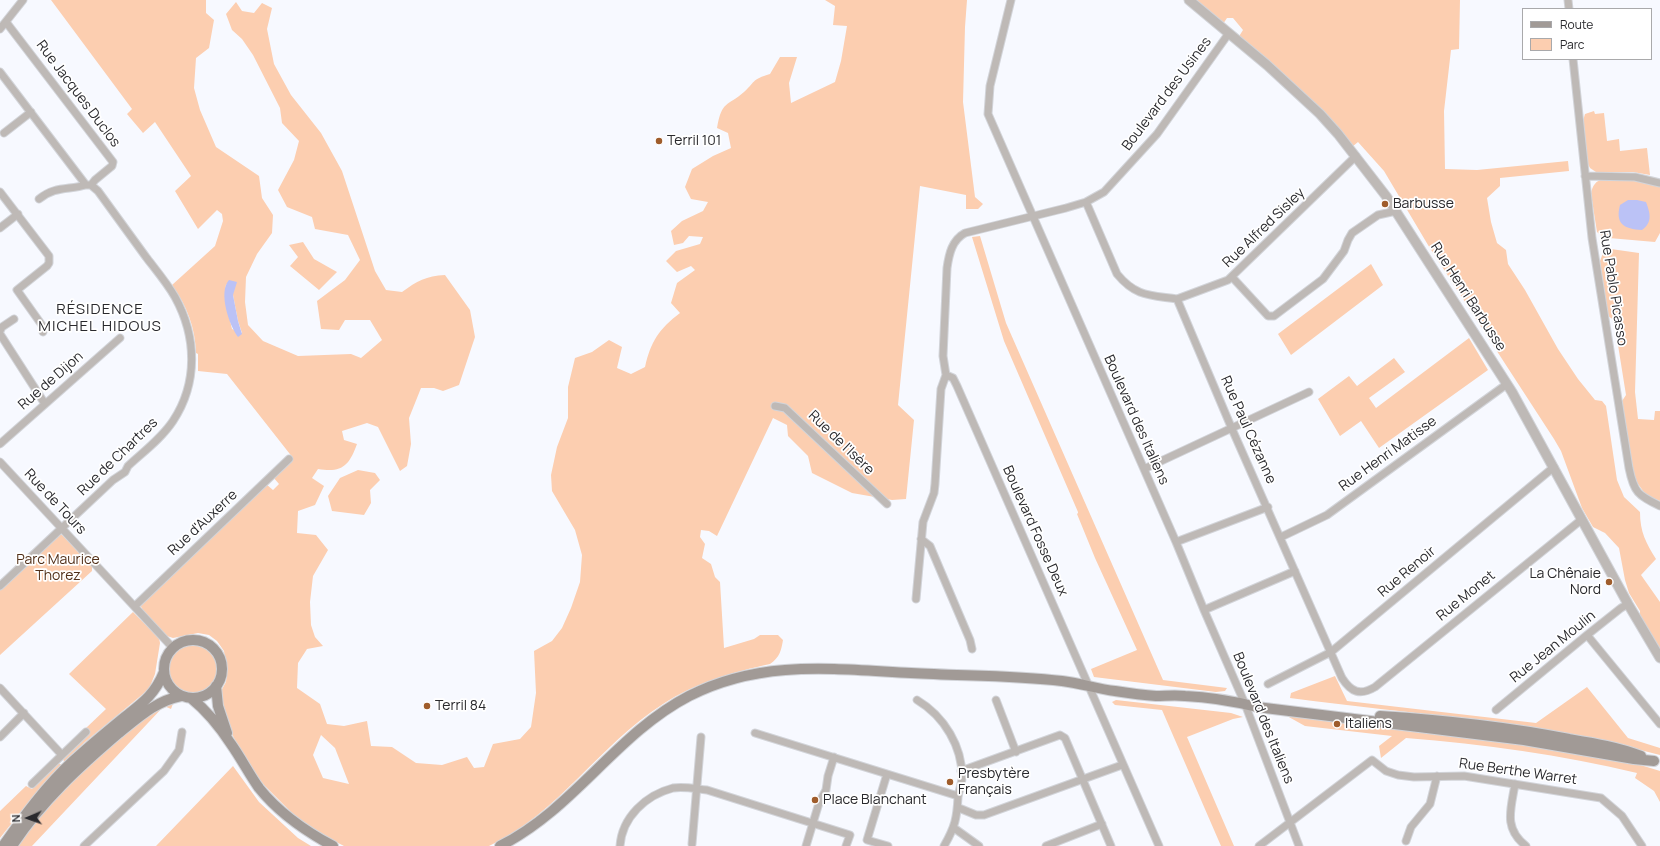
<!DOCTYPE html>
<meta charset="utf-8">
<style>
body{margin:0}
#map{position:relative;width:1660px;height:846px;overflow:hidden;background:#f7f9ff;font-family:Manrope,sans-serif}
canvas{display:block}
.legend{position:absolute;left:1522px;top:8px;width:130px;height:52px;box-sizing:border-box;background:#fff;border:1px solid #a9a9ab;margin:0;padding:5px 7px;list-style:none;font-size:12px;color:#29292d}
.legend li{display:flex;align-items:center;gap:8px;height:20px}
.legend b{width:20px;border:1px solid #a9a9ab}
.north{position:absolute;left:8px;top:798px;width:40px;height:40px;-webkit-text-stroke:3px #fff;paint-order:stroke;rotate:268deg;font-size:11px;font-weight:700;line-height:16px;text-align:center;color:#29292d}
.north::after{content:'';display:block;margin:auto;width:14px;height:18px;background:#29292d;clip-path:polygon(50% 0,100% 100%,50% 72%,0 100%)}
</style>
<div id="map">
<canvas width="1660" height="846"></canvas>
<ul class="legend">
<li><b style="height:5px;background:#a19a96"></b>Route</li>
<li><b style="height:11px;background:#fcceb0"></b>Parc</li>
</ul>
<div class="north">N</div>
</div>
<script>
const context = document.querySelector('canvas').getContext('2d');
context.lineJoin = 'round';
function paint(path, color) { context.fillStyle = color; context.fill(path, 'evenodd'); }
function strokePath(path, color, width, dash) { context.strokeStyle = color; context.lineWidth = width; context.lineCap = dash ? 'butt' : 'round'; context.setLineDash(dash || []); context.stroke(path); }
function label(font, color, halo, rows, align = 'center') {
  context.font = font + ' Manrope,sans-serif'; context.lineWidth = 3.5; context.setLineDash([]); context.textBaseline = 'middle'; context.strokeStyle = halo; context.fillStyle = color; for (const [text, x, y, turn = 0] of rows) {
    context.save(); context.translate(x, y); context.rotate((+turn || 0) * Math.PI / 180); context.textAlign = isNaN(turn) ? turn : align; if (halo) context.strokeText(text, 0, 0); context.fillText(text, 0, 0); context.restore();
  }
}
paint(new Path2D(`
 M51 0H206V13L214 20 209 48 196 58 194 88 200 110 216 147 259 176 262 198 273 215 272 233 257 254 246 277 245 302 248 325 263 341 298 356 351 354 361 358 382 340 370 320H345L339 330 321 329 317 301 345 280 360 260 348 235 315 229 312 217 287 207 278 190 294 160 299 141 282 123 280 108 253 55 242 39 232 30 226 14 236 2 242 11 254 13 262 3 272 8 267 29 274 64 291 95 321 133 342 171 375 271 386 290 402 292C417 281 426 276 445 275L470 310 475 337 459 385 443 391 434 388H421L409 418 411 444 407 466 400 471 378 427 367 423 342 431 344 440 357 444C349 466 342 473 318 469L312 478 324 486 315 505 298 511 297 533 316 535 328 550 313 576 310 602 311 625 315 637 323 646 307 649 298 663 297 688 320 704 327 724 344 726 367 721 371 746 392 747 416 763 442 765 467 757 474 768 484 767 493 744 520 739 531 727 536 693 534 651 552 641 562 628 571 608 580 582 582 555 575 530 552 491 551 475 557 447 568 418V387L575 358 592 352 609 340 622 347 617 368 631 374 645 367C651 341 659 329 680 313L671 303 677 283 695 270 691 266 677 272 666 261 676 251 700 244 703 237 689 236 683 243 674 245 671 231 682 221 703 211 708 202 691 199 685 187 692 169 713 156 731 148 728 133 717 128C722 100 727 107 744 92 757 80 751 80 770 74L780 57H797L789 83 791 103 835 82 841 61 847 26 833 25 835 6 825 0H967L965 27 963 102 975 197 983 204 978 209H966V195L920 186 898 405 914 420 906 499 892 500 852 493 812 473 808 456 788 436 787 425 773 418 717 536 709 531 701 530 700 537 705 544 702 558 711 564 715 577 720 582 724 648 754 639 760 635H778L783 640C781 651 780 657 770 664 733 672 695 683 663 704 599 745 559 813 489 846H344L317 832 296 817 265 786 254 773 237 744 228 726 221 706V691L226 682 227 672 224 651 217 641 209 635 198 633 173 638 167 636 144 612 140 605 266 484 273 490 279 484 273 477 293 458 227 374 198 371V354L196 353C195 327 187 306 172 285L215 246 223 221 222 214 217 210 198 229 175 191 191 176 155 122 143 133 127 114 132 109ZM226 284 233 295 238 321 242 333 232 329 225 299ZM321 735 335 748 349 784 323 778 313 755Z
 M1195 0H1460L1459 49 1451 50 1444 111 1445 169 1477 170 1568 161 1569 171 1500 178V186L1487 198 1491 222 1497 243 1506 250 1508 264 1525 290 1558 349 1578 379 1595 400 1602 401 1606 406 1617 480 1624 497 1640 512C1640 532 1646 543 1656 559L1641 575 1660 602V650L1640 617V611L1629 593 1625 580 1619 548 1605 533 1593 527 1582 508 1561 451 1554 439 1428 245 1384 171 1358 142 1352 147 1238 38 1243 30 1233 18H1227L1223 24Z
 M1594 111 1595 114 1604 113 1607 141 1619 139 1620 151 1647 148 1650 175 1633 172H1596L1590 168 1587 162 1583 121 1585 114Z
 M1604 179 1630 180 1660 187V233L1655 242 1609 238 1603 237 1597 232 1591 194C1592 186 1596 180 1604 179Z
 M980 236 1006 323 1163 680 1227 688 1225 691 1216 692 1094 677 1091 669 1137 650 1095 558 1077 514 1078 513V512L1004 341 972 237Z
 M303 242 314 259 337 272 319 290 290 266 298 257 289 245Z
 M1611 249 1639 253 1635 392 1638 419 1654 420 1655 411H1660V501L1646 495 1633 477 1622 401 1626 395 1614 320 1608 316 1600 261 1603 253Z
 M1371 264 1383 285 1291 355 1278 334Z
 M1469 338 1488 370 1379 448 1361 421 1340 436 1318 399 1349 376 1357 386 1394 358 1405 372 1369 398 1376 408Z
 M358 470 375 473 380 480 370 490 371 503 364 515 332 511 328 496 340 478Z
 M56 535H62L92 566V571L0 655V588Z
 M133 612 159 638 160 643 155 674 149 689 85 742 64 762 63 758 90 732 86 728 106 709 69 674Z
 M169 669a24 24 0 1 1 48 0a24 24 0 1 1-48 0Z
 M1335 676 1347 701 1536 723 1587 687 1628 738 1660 748V755C1540 723 1413 714 1290 698L1291 693Z
 M1116 700 1231 713 1243 717 1233 719 1187 737 1234 846H1221L1162 710 1115 705 1112 702Z
 M174 701 171 709 164 706 32 846H15L77 773 153 711Z
 M1287 716 1496 740 1634 763 1660 771V802L1654 791 1635 778 1637 773C1561 755 1484 744 1406 738L1381 758 1379 746 1392 736 1305 726Z
 M58 763 62 765 34 795 0 838V811L26 786 32 789Z
 M233 766 259 802 298 838 311 846H156Z`), '#fcceb0');
paint(new Path2D(`
 M1628 200H1637L1646 202C1650 213 1653 222 1642 230 1624 229 1615 224 1620 205Z
 M229 280 237 282 233 295 238 321 242 334 238 337C229 325 218 292 229 280Z`), '#bbc2f6');
const minor = new Path2D(`
 M1011 0 990 86 988 114 1176 542 1204 610 1245 704 1299 846
 M1568 0 1569 9
 M0 29 23 0
 M1573 59 1592 238 1629 468C1634 493 1638 495 1660 506
 M0 72 86 185H91
 M4 133 31 112
 M1585 176 1635 177 1660 183
 M0 192 49 256V263L47 266 17 290 44 328 43 332
 M39 199C55 186 68 190 86 185
 M1086 202 1117 274C1136 297 1150 295 1177 299L1232 429 1342 678C1351 692 1360 696 1375 687L1581 520
 M0 228 18 214
 M1232 277 1268 316H1274L1323 279 1344 251 1348 240 1352 233 1378 215 1396 211
 M1177 299 1228 280 1356 156
 M0 331 2 327 14 319
 M0 334 45 404
 M775 406 785 408 887 504
 M0 444 120 338
 M0 462 173 648
 M1144 469 1309 392
 M1281 537 1327 515 1507 384
 M921 539 930 546 970 640 972 649
 M1176 542 1268 507
 M0 586 113 480 125 472 128 466C143 452 161 439 173 421 198 383 197 337 175 297 167 283 156 270 146 257 130 235 114 213 98 191L91 185 95 180 112 166 113 162 6 22
 M916 599 923 522 934 493 935 484 941 389 946 375
 M135 606 289 459
 M1204 610 1295 571
 M1587 635 1660 724
 M1268 684 1331 652 1554 467
 M0 688 62 755 86 732
 M917 700C944 716 963 747 962 779 961 785 959 791 958 797 957 818 955 827 944 846
 M996 700 1016 752
 M1496 710 1587 635 1621 608 1628 604
 M755 733 958 796
 M0 737 24 713
 M961 771 1060 735 1065 738 1111 846
 M887 774 867 840 888 846
 M32 784 62 755
 M1515 784C1511 809 1503 828 1526 846
 M959 808 976 815H984L1122 765
 M954 828 979 846
 M1406 841 1411 827 1430 804 1437 776
 M692 844 701 737
 M84 846 164 771 179 750 182 732
 M620 846C622 817 646 795 673 788 684 786 696 789 707 790L850 835 846 846
 M806 846 819 803 826 790 828 776 834 757
 M1046 846 1102 824
 M1159 846 957 386 953 378 946 375 943 356 947 268C949 254 952 240 965 233L1066 208 1086 202 1104 192 1157 134 1229 33
 M1259 846 1372 760 1386 771 1398 775 1414 777 1464 776 1601 798 1622 816 1642 846`);
const tertiary = new Path2D(`
 M1189 0 1267 65 1320 114 1338 134 1386 196 1512 392 1628 604 1660 658`);
const secondary = new Path2D(`
 M164 669a29 29 0 1 1 58 0a29 29 0 1 1-58 0Z
 M216 686 218 706 227 733
 M191 698C207 711 220 727 231 744 241 758 249 774 259 788 279 813 305 831 333 846
 M1380 716C1443 720 1508 727 1569 739 1593 743 1618 747 1641 756
 M3 846C24 816 46 786 73 761 88 747 105 733 122 719 141 704 154 696 164 672
 M12 846C41 802 79 767 119 733 139 717 156 701 181 696
 M500 846C574 809 616 734 689 696 761 659 834 669 911 673 961 676 1012 675 1062 681 1080 683 1097 689 1115 691 1128 693 1142 695 1156 696 1165 696 1175 695 1185 696 1209 697 1233 701 1257 707L1524 740 1634 759 1654 761`);
strokePath(minor, '#d2d4d9', 9);
strokePath(tertiary, '#d2d4d9', 11);
strokePath(secondary, '#d2d4d9', 12);
strokePath(minor, '#beb9b6', 7);
strokePath(tertiary, '#beb9b6', 9);
strokePath(secondary, '#a19a96', 10);
for (const [x, y, r, color] of [
 [659,141,4,"#9f5c2b"],
 [1385,204,4,"#9f5c2b"],
 [1609,582,4,"#9f5c2b"],
 [427,706,4,"#9f5c2b"],
 [1337,724,4,"#9f5c2b"],
 [950,782,4,"#9f5c2b"],
 [815,800,4,"#9f5c2b"]
]) { const dot = new Path2D(); dot.arc(x, y, r, 0, 2 * Math.PI); context.fillStyle = color; context.fill(dot); strokePath(dot, '#fff', 1.5); }
label('14px', '#29292d', '#fff', [
 ["Rue Jacques Duclos",78,94,53],
 ["Boulevard des Usines",1167,94,-53],
 ["Rue Alfred Sisley",1264,228,-44],
 ["Rue Pablo Picasso",1613,288,81],
 ["Rue Henri Barbusse",1468,297,57],
 ["Rue de Dijon",51,381,-41],
 ["Boulevard des Italiens",1136,420,66],
 ["Rue Paul Cézanne",1248,430,66],
 ["Rue de l'Isère",841,443,44],
 ["Rue Henri Matisse",1388,454,-36],
 ["Rue de Chartres",118,457,-44],
 ["Rue de Tours",55,502,47],
 ["Rue d'Auxerre",203,523,-43],
 ["Boulevard Fosse Deux",1035,531,66],
 ["Rue Renoir",1407,572,-40],
 ["Rue Monet",1466,596,-39],
 ["Rue Jean Moulin",1553,647,-39],
 ["Boulevard des Italiens",1263,718,68],
 ["Rue Berthe Warret",1518,772,8]
]);
label('14px', '#29292d', '#fff', [
 ["Terril 101",667,141],
 ["Barbusse",1393,204],
 ["La Chênaie",1601,574,"right"],
 ["Nord",1601,590,"right"],
 ["Terril 84",435,706],
 ["Italiens",1345,724],
 ["Presbytère",958,774],
 ["Français",958,790],
 ["Place Blanchant",823,800]
], 'left');
label('14px', '#512f18', '#fff', [
 ["Parc Maurice",58,560],
 ["Thorez",58,576]
]);
context.letterSpacing = '1px';
label('15px', '#29292d', '#fff', [
 ["RÉSIDENCE",100,310],
 ["MICHEL HIDOUS",100,327]
]);
context.letterSpacing = '0px';
</script>
